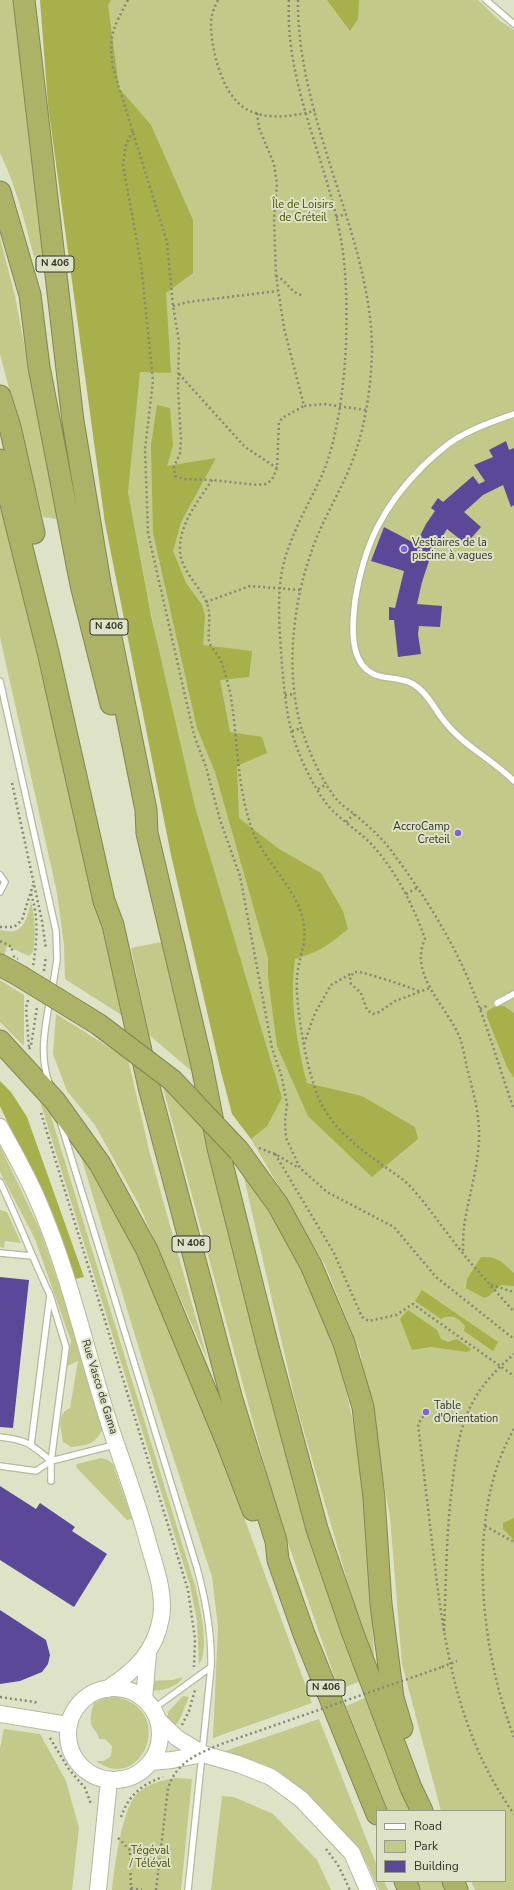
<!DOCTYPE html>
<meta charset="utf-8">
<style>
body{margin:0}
#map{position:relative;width:514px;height:1890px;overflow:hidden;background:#dee2c6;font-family:"Nunito Sans",sans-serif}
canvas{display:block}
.legend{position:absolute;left:376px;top:1810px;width:130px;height:72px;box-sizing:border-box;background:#dee2c6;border:1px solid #999c87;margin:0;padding:5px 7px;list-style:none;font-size:12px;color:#323429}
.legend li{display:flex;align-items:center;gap:8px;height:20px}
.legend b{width:20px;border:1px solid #999c87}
</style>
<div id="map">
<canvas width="514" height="1890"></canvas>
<ul class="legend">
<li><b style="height:5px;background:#fff"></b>Road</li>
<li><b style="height:11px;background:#c2c989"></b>Park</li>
<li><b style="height:11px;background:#5c4899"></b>Building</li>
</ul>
</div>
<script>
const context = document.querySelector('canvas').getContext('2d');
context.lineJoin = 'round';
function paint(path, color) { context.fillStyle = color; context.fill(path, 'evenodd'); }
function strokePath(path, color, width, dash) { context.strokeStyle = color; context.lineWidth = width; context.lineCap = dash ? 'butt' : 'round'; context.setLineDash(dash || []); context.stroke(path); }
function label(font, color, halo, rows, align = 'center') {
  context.font = font + ' "Nunito Sans",sans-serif'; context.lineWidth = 4; context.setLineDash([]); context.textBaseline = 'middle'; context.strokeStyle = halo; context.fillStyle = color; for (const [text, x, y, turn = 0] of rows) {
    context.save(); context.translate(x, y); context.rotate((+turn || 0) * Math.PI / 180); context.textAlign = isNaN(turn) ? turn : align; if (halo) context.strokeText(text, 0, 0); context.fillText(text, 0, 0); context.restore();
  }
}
paint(new Path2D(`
 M0 0H13L44 255 34 257C25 222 16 186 0 153Z
 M63 0H478L500 21 514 30V1890H475L471 1881H505V1811H441L402 1664 390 1517 360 1352 325 1265 251 1139 128 492Z
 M0 238 15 296 57 519 43 517 0 354Z
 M0 509 14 546 38 661 123 1016 65 979 64 945 57 893 0 637Z
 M31 902C35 919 36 934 33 952L29 956 7 946 4 957 0 955V930C24 936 26 921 31 902Z
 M166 941 194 1073 149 1035 131 948Z
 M0 980 24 995V1046L0 1022Z
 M56 1014 128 1059 150 1154 208 1361 138 1203 95 1125 67 1091 53 1054Z
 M162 1084 211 1137 250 1312 312 1547 360 1681 339 1690 277 1511Z
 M39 1098 46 1100 196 1589C200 1610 210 1647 199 1665L197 1621 190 1585Z
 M0 1146 40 1230 61 1290 104 1427C95 1444 90 1445 71 1447L63 1442C61 1429 56 1414 70 1408L78 1361 67 1366 71 1341 35 1239 0 1172Z
 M79 1150 123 1221 193 1378 312 1703 213 1738 218 1626 212 1577 150 1385Z
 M242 1169 296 1256 335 1341 355 1431 366 1500 375 1676 296 1404Z
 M0 1210 7 1212 21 1243 5 1241 4 1248 0 1247Z
 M101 1458 108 1460 113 1464 132 1519 127 1520 76 1467 77 1464Z
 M183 1677C179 1686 161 1692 151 1690L149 1681 172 1680Z
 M183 1696 189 1697 178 1723 172 1725 167 1720 168 1712Z
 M116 1697C178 1710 141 1795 96 1761H104L111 1756 112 1746 105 1739H99C98 1734 96 1732 93 1728 88 1720 92 1711 94 1703L105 1698Z
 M365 1698 412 1811H388L346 1706Z
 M319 1719 377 1866V1881H384L388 1890H379L367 1864 347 1836 301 1789 266 1765 222 1752Z
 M4 1729 40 1734 66 1781 79 1828 72 1890H0V1749Z
 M176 1778 192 1779 181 1890H112C114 1869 122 1808 137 1794 147 1784 162 1780 176 1778Z
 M222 1796 234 1797 273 1814 317 1860 331 1890H211Z
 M417 1881H441L445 1890H421Z`), '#c2c989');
paint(new Path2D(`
 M40 0H111L108 5 119 88 151 125 193 220V273L166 293 171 373 140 372 128 492 152 620 195 807 282 1098 267 1126 251 1139 232 1114 220 1068 171 855 105 523 48 105Z
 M327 0H359L358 19 350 31Z
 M157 405 170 408 173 445 167 466 216 458 181 522 173 551 186 583 202 605 205 616 203 645 252 651 249 677 220 680 230 732 262 737 267 753 237 766 239 818 279 849 321 873 343 911 348 929C327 946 321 951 295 959 289 1000 297 1044 307 1083L362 1096 415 1127 418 1139 372 1177 308 1116 277 1046 268 977V958L215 772 197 728 153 533 151 445Z
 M496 1006H504L514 1013V1078L507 1067 487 1017V1011Z
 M0 1081 11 1092 27 1117 84 1277 71 1280 51 1214 0 1106Z
 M481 1257C498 1256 502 1262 514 1273V1286L501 1285 489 1296 484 1298 466 1288 467 1279Z
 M422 1290 498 1342 493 1351 464 1331 465 1326C458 1317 451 1314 441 1319L415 1301Z
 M408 1310 437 1330 441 1339 448 1342 457 1339 471 1349 468 1352 431 1347 412 1350 400 1319Z
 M514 1518V1540L503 1529V1523Z`), '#a7b04a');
paint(new Path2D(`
 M506 441 509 450 514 448V505L511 507 503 485 483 495 464 512 481 527 466 544 447 529 431 555 422 582 417 604 442 606 440 627 419 626 418 634 421 654 398 657 394 620H389V607L395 608 404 571 371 561 384 527 416 544 426 524 435 511 431 508 438 498 443 502 473 476 479 484 485 481 474 465 493 457 489 450Z
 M0 1277 29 1280 13 1428 0 1427Z
 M0 1486 36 1509 40 1503 75 1527 72 1531 107 1554 74 1607 0 1560Z
 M0 1610 46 1640 50 1655 48 1664 42 1672 20 1681 0 1684Z`), '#5c4899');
const lane = new Path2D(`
 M486 0 514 24
 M514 414C496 420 478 426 461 436 447 443 435 455 423 466 383 506 364 544 355 601 353 619 350 647 361 663 374 682 391 675 409 682 427 690 434 709 445 722 464 746 493 760 514 781
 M0 681 56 931 57 960 52 990
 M0 875 5 882 0 892
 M497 1003 514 994
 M49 1083C39 1055 45 1027 50 999
 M61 1124 197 1568C206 1601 212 1632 211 1667L188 1890
 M0 1182C18 1219 32 1257 50 1295
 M0 1253 32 1256
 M0 1437C27 1440 31 1444 51 1461
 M31 1445 50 1295 66 1347 51 1461V1481
 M0 1466 36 1471 51 1461 114 1445
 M153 1709 211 1667`);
const secondary = new Path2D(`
 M0 1127C13 1151 27 1175 38 1201 72 1279 88 1363 116 1444 128 1478 140 1511 149 1546 156 1569 165 1594 161 1618 155 1652 135 1671 107 1689
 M68 1734a46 46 0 1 1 92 0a46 46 0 1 1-92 0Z
 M144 1699 148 1654
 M0 1714 68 1725
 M158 1720 177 1738 203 1754 238 1764 271 1777 301 1799 352 1853 368 1890
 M151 1762 172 1760 203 1754
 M98 1890 109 1780`);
const highway = new Path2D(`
 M24 0 73 421 100 583 146 810 147 833 201 1061 218 1148 267 1343 317 1529 352 1631 411 1788 422 1811
 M0 192 30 295 39 367 81 585 111 704
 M0 396 10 427 34 533
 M0 460 48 652 104 901 113 925 149 1087 232 1400 276 1541 278 1560 304 1634 377 1814
 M0 965 20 976
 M0 1041 55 1101 100 1164 147 1250 228 1445 253 1510
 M239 1151 278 1205 311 1265 344 1343 363 1407 374 1498 381 1604 393 1698 402 1728
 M405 1881 409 1890
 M453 1881 457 1890`);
strokePath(lane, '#b5b99d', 8);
strokePath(secondary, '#b5b99d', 18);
strokePath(highway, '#818751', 23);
strokePath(new Path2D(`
 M128 0C113 29 108 35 113 68L167 242 173 306 179 341 178 389 181 439 180 453 174 467 175 476 185 479 212 480 258 485 266 484 272 480 277 468 279 423 282 418 304 406
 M218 0C214 8 211 15 211 24 211 49 222 95 246 109 268 121 293 116 315 111
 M289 0C285 77 320 146 337 220 347 262 347 302 346 345 344 385 338 436 323 473 309 504 291 533 283 566 276 599 280 632 282 666 284 687 286 709 291 730 297 752 312 785 326 803 339 820 360 831 374 847 397 873 414 907 425 939 408 975 448 1007 460 1038 463 1047 465 1058 467 1068 473 1091 480 1115 479 1139 478 1169 468 1198 464 1227 463 1235 463 1245 463 1254
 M298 0C297 87 336 173 358 256 366 288 372 318 372 351 371 392 364 436 347 474 335 501 319 527 310 556 292 607 286 675 301 727 308 750 323 785 339 802 343 806 349 810 353 813 368 826 384 839 395 856 420 889 443 926 461 963 483 1010 497 1061 514 1110
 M257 113 259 128 274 164 277 184 274 218 276 276 284 328 304 406 324 404 366 410
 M133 131 126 144 123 165 141 264 153 381 145 449 148 533 194 735 206 767 220 820 240 876 272 1048 282 1078 287 1104 285 1121 286 1138 300 1168 327 1192 394 1227 436 1277 514 1339
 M336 217 346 214
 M276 276C287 280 290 293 302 295
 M173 306 188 302 278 291
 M179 374 245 447 277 468
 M212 480C199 500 180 523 180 548 179 573 207 590 209 612 210 622 208 632 209 641 210 647 218 654 221 661 225 673 229 685 231 698 238 741 237 793 254 834 267 865 299 890 304 925 307 943 298 960 297 977 295 1007 308 1081 323 1107 335 1129 357 1147 377 1161 387 1169 398 1175 408 1184 427 1204 443 1229 461 1251 478 1272 497 1292 514 1312
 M206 602 250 586 301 590
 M285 695 295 694
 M292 731 302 728
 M12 783 42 921 46 949
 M318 789 327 784
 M346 822 354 814
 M31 894C39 918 37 941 33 966
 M406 894 417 888
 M0 927H14L22 920 33 885
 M0 941 12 947V953
 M44 971 46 956
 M419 991 391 981 360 972H354L350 977 351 984 361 993 367 1010 373 1014 379 1012 395 1001 430 988
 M28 1000 26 1008 29 1047
 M480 1009 489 1005
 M304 1044 315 1013 331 985 350 974
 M29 1049 31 1046 37 1007
 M41 1113 188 1590 195 1639 194 1667
 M259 1148 275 1154 299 1168
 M275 1154 334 1253 362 1317 369 1321 396 1315 413 1304 514 1376
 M491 1285 514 1292
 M426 1412 418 1424C423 1466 428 1508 433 1550 444 1645 457 1734 514 1814
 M514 1429C465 1512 480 1650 514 1737
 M485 1526 514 1542
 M444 1631C446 1583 446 1535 452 1488 455 1458 459 1426 474 1400 484 1382 498 1368 514 1354
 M442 1667 457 1661
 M0 1697 35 1702 37 1704
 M182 1725 189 1711 195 1690
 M50 1738 68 1768 85 1788 91 1804
 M121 1817C128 1796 142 1784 163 1777
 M118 1838 130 1850 131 1890
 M326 1849 338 1865 350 1890
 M131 1888 142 1890`), '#858875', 2.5, [2, 3]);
strokePath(lane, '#fff', 5.5);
strokePath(secondary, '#fff', 16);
strokePath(highway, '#acb367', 21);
const highwayBridge = new Path2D(`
 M20 976 98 1024 172 1080 239 1151`);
strokePath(highwayBridge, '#818751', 23, []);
strokePath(new Path2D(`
 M13 956 18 959
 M156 1890 168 1788C177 1761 199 1753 224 1743L442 1667`), '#858875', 2.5, [2, 3]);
strokePath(highwayBridge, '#acb367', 21);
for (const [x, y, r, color] of [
 [404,549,4,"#8061dc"],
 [458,833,4,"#8061dc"],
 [426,1412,4,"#8061dc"]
]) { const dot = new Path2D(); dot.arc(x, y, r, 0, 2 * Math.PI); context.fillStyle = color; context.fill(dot); strokePath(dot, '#dee2c6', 1.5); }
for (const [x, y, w] of [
 [55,264,38],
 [109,627,38],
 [191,1244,38],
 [326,1688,38]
]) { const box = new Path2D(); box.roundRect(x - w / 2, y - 8, w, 16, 3); context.fillStyle = '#dee2c6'; context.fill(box); strokePath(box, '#323429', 1); }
label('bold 10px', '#323429', null, [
 ["N 406",55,264],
 ["N 406",109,627],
 ["N 406",191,1244],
 ["N 406",326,1688]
]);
label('11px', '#4b5000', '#dee2c6', [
 ["Île de Loisirs",303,205],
 ["de Créteil",303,218],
 ["Tégéval",150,1851],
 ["/ Téléval",150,1864]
]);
label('11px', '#323429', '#dee2c6', [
 ["Vestiaires de la",412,543],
 ["piscine à vagues",412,556],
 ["AccroCamp",450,827,"right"],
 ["Creteil",450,840,"right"],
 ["Table",434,1406],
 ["d'Orientation",434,1419]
], 'left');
label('11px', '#323429', '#dee2c6', [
 ["Rue Vasco de Gama",99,1387,73]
]);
</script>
